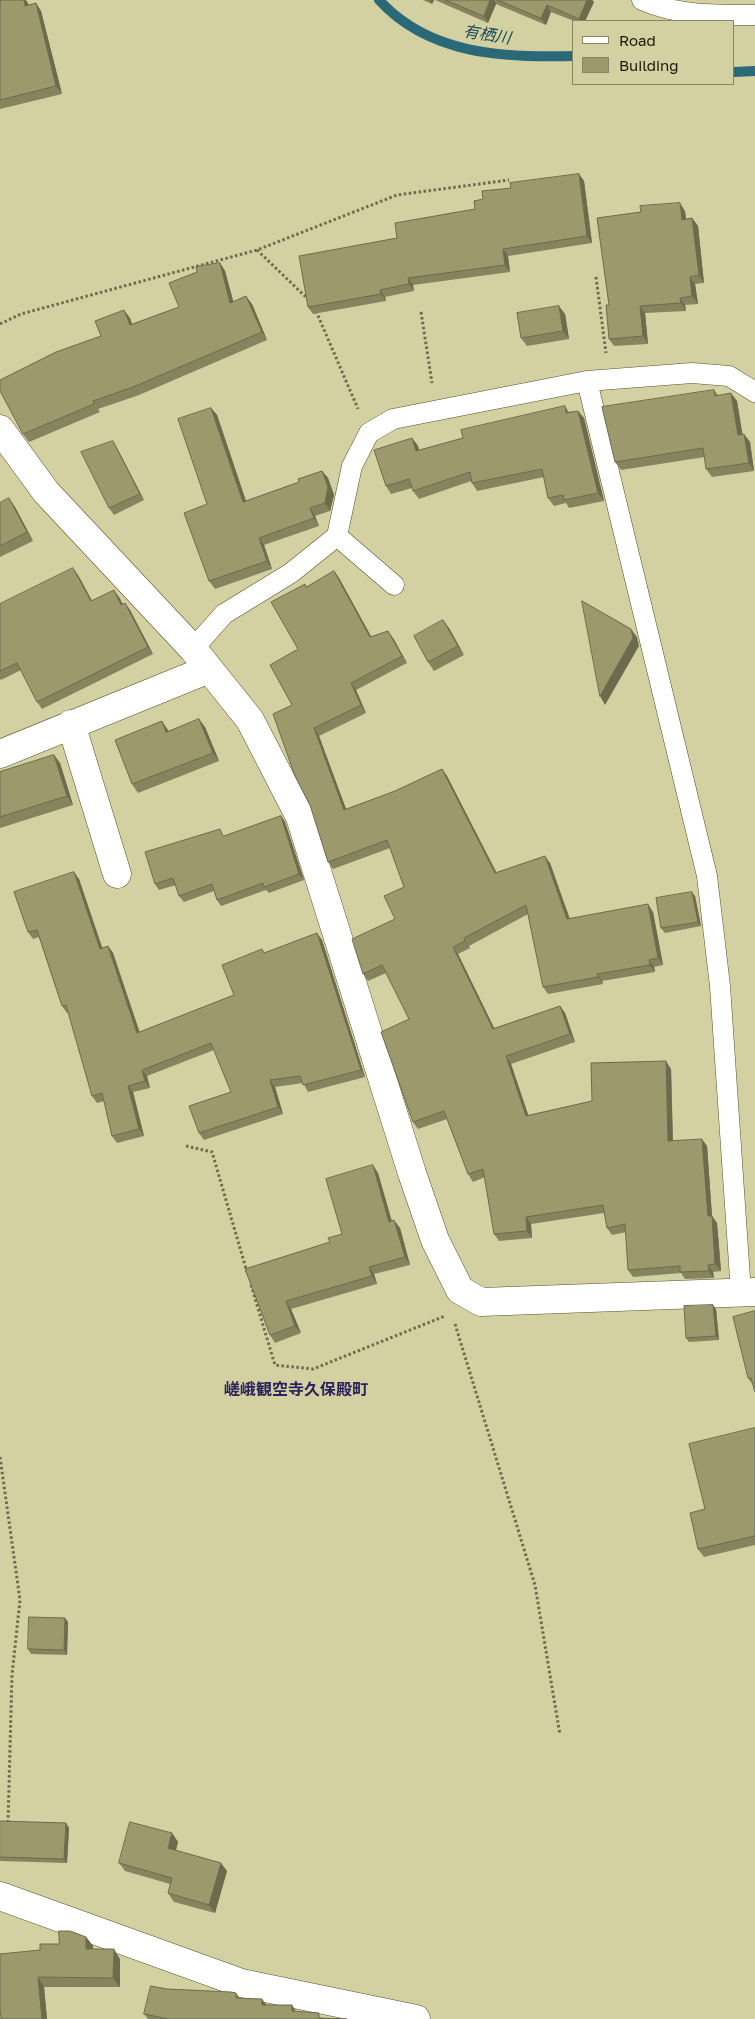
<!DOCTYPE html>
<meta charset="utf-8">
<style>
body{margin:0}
#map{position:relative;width:755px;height:2019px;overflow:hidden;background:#d3d0a2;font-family:"Golos Text",sans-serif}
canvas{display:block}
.legend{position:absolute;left:572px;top:20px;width:162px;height:65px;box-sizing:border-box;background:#d3d0a2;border:1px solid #898664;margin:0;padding:6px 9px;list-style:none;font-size:15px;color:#191807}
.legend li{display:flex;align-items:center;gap:10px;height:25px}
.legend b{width:25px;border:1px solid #898664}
</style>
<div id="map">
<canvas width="755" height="2019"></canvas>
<ul class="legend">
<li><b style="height:6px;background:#fff"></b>Road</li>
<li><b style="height:14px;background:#9c996d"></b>Building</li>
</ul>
</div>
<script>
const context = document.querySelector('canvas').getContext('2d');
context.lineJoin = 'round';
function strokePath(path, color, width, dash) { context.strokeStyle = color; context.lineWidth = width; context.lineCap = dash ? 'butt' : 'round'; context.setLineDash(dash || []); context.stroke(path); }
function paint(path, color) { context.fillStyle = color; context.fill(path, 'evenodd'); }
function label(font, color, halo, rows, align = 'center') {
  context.font = font + ' "Golos Text","Noto Sans JP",sans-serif'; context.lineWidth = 5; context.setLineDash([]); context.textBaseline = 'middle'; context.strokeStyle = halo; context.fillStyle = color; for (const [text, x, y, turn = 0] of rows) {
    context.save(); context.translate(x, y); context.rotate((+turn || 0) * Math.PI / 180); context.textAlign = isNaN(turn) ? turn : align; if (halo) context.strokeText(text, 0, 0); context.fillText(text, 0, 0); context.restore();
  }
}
strokePath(new Path2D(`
 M379 0C429 55 504 58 574 56
 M734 72 755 71`), '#2b6878', 10);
const service = new Path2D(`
 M642 0C677 16 717 15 755 15
 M587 381 707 876 720 986 741 1293
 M337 536 394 585
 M193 649 224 614 291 573 337 536 352 466 369 433 393 419 587 381 692 373 729 376 755 392`);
const minor = new Path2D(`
 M0 429 46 492 193 649 250 720 300 817 412 1173 435 1240 460 1290 481 1302 755 1292
 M71 724 117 874
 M0 754 209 669
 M0 1896 241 1983 416 2019`);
strokePath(service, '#565228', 21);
strokePath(minor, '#565228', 29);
strokePath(new Path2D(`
 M257 250 309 300
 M596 277 606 353
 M316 311 358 409
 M421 312 432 383
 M0 324 21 314 257 250 397 195 509 180
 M186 1146 212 1152 247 1272
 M251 1285 275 1365 313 1369 445 1316
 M455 1324 535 1585 560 1735
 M0 1457 20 1600 12 1675 8 1824`), '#6e6c4d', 3, [2.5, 2.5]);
strokePath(service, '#fff', 20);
strokePath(minor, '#fff', 28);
paint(new Path2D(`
 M423 0H434L432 4Z
 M435 0H592L594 2 585 21H574L551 12 546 25 496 4 488 23Z
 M0 1 28 3V5L36 3 41 11 62 94 0 109Z
 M579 174 584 181 592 243 508 256 510 272 413 285 414 291 385 297 386 301 313 314 308 307 397 238 475 209 483 199 511 188Z
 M685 211 686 219 692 218 698 226 704 283 695 284 698 304 685 305 686 311 645 313 648 344 614 346 609 339V305Z
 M220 263 225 271 233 301 252 304 267 340 139 395 98 409 100 412 29 442 23 434 101 336 130 318 132 324 179 307Z
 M565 314 569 339 527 346 521 338Z
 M714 390 718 395 737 401 742 434 750 442 754 471 712 477 706 469 705 457 621 470 615 462Z
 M565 406 569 412 578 411 584 418 604 501 569 508 566 503 554 506 548 498 544 477 477 491 472 483 471 481 419 499 413 491 412 488 391 494 386 486 412 438 418 446 419 450 463 438Z
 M211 408 217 415 246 501 299 482 322 471 328 478 334 495 330 511 315 516 319 526 264 545 272 569 215 589 209 581 207 504Z
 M113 441 117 448 144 500 114 515 109 508Z
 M0 503 15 507 33 541 0 557Z
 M334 571 339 578 371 636 393 638 407 663 356 690 366 713 319 736 346 809 395 791 442 769 447 776 497 873 550 863 570 919 653 912 663 965 654 967 655 972 602 981 603 984 548 994 543 987 528 914 469 946 470 948 458 954 494 1028 560 1006 565 1013 575 1042 511 1064 528 1115 592 1101 671 1069 673 1141 707 1146 712 1216 717 1223 721 1271 713 1272 714 1278 685 1279 681 1273 633 1277 628 1270 626 1232 612 1235 607 1228 604 1213 531 1224 532 1238 499 1241 494 1234 485 1177 473 1182 468 1174 447 1119 418 1129 413 1122 409 1019 386 973 368 981 363 974 395 919 404 887 390 848 333 869 328 862 292 705 305 584 307 587Z
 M78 575 92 601 119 597 122 604 125 603 130 610 153 654 42 709 37 702 21 670 1 680 0 679V604Z
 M449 628 464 655 434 671 428 662Z
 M205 727 219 761 138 793 132 784 169 731Z
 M54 755 60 763 73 805 0 828V772Z
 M281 816 285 822 304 880 269 893 266 890 221 906 217 900 214 891 184 902 179 896 176 885 159 890 155 884 225 836Z
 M79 879 102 948 108 946 113 953 139 1032 234 995 265 952 322 940 365 1077 308 1092 303 1083 275 1087 283 1114 204 1140 199 1133 231 1092 214 1050 147 1076 150 1088 133 1092 144 1136 117 1143 112 1136 104 1101 97 1103 92 1096 69 1013H67L62 1006 39 937 33 939 28 932Z
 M695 896 701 926 665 933 661 928Z
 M378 1173 392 1221 400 1228 410 1265 374 1274 377 1284 291 1309 301 1333 275 1343 270 1335 245 1269 330 1242 342 1234Z
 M716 1309 719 1340 689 1342 686 1338Z
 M755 1311 753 1385 748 1378Z
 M755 1428V1545L704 1557 698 1549 705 1509Z
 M65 1618 68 1622 67 1655 31 1654 28 1649Z
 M0 1821 66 1823 69 1828 67 1863 0 1861Z
 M172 1833 178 1842 176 1850 227 1871 215 1913 174 1902 168 1893 170 1884 125 1871 119 1863Z
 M86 1937 93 1946V1949L120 1959V1987H44L47 2019H1L40 1950 59 1944Z
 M167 1989 236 1993 240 1998 266 2004V2005H292L295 2010 296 2012 323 2018 348 2019H148L144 2014Z`), '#86845e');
paint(new Path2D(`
 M24 0H26L28 3 30 14 25 6Z
 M429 0H434L432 4Z
 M490 0H494L496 4 488 23 484 16Z
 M587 0H592L594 2 585 21H580L579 19Z
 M36 3 41 11 62 94 56 86Z
 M547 5 551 12 546 25 541 18Z
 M579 174 584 181 592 243 587 236Z
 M680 203 685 211 687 227 682 220Z
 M692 218 698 226 704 283 699 275Z
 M503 249 508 256 510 272 505 265Z
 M220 263 225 271 236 311 230 303Z
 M690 277 695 284 698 304 692 296Z
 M408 278 413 285 414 291 409 284Z
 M380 290 385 297 386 301 381 294Z
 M246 296 252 304 267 340 262 332Z
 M680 298 685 305 686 311 681 303Z
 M559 306 565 314 569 339 563 331Z
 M640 306 645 313 648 344 643 336Z
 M124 310 130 318 135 333 130 325Z
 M731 393 737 401 744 443 738 435Z
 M211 408 217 415 249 510 243 502Z
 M578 411 584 418 604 501 598 493Z
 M744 434 750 442 754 471 749 463Z
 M412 438 418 446 421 459 416 451Z
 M113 441 117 448 144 500 140 494Z
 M322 471 328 478 334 495 330 511 325 503Z
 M9 498 15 507 33 541 27 532Z
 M310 508 315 516 319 526 314 518Z
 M259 538 264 545 272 569 267 561Z
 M73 568 78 575 96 608 91 601Z
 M334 571 339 578 375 644 370 637Z
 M114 590 119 597 127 612 121 605Z
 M125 603 130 610 153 654 148 647Z
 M443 620 449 628 464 655 458 646Z
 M631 629 637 637 639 646 605 705 600 696Z
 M388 631 393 638 407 663 402 656Z
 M351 683 356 690 366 713 361 705Z
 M199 719 205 727 219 761 213 753Z
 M162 721 168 730 172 740 166 732Z
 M314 728 319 736 349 817 344 810Z
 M54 755 60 763 73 805 67 796Z
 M442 769 447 776 500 881 495 873Z
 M281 816 285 822 304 880 299 874Z
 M545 856 550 863 572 926 567 919Z
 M74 872 79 879 105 956 100 949Z
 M692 892 695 896 701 926 698 922Z
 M648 904 653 912 663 965 658 958Z
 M317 933 322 940 365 1077 361 1070Z
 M108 946 113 953 142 1039 137 1033Z
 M453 947 458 954 498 1036 493 1029Z
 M649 960 654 967 655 972 650 965Z
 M597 974 602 981 603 984 598 977Z
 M560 1006 565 1013 575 1042 570 1034Z
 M506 1056 511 1064 531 1123 526 1116Z
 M666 1061 671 1069 673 1149 668 1141Z
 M142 1070 147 1076 150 1088 145 1081Z
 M270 1080 275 1087 283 1114 278 1107Z
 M128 1086 133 1092 144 1136 139 1129Z
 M702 1139 707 1146 712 1216 717 1223 721 1271 715 1264 708 1216Z
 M373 1165 378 1173 394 1230 389 1222Z
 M526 1217 531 1224 532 1238 527 1231Z
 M394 1220 400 1228 410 1265 405 1257Z
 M708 1265 713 1272 714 1278 709 1271Z
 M369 1267 374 1274 377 1284 372 1276Z
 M286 1301 291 1309 301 1333 295 1326Z
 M713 1305 716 1309 719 1340 716 1336Z
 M65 1618 68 1622 67 1655 64 1650Z
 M66 1823 69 1828 67 1863 64 1859Z
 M172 1833 178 1842 174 1857 168 1848Z
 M221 1863 227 1871 215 1913 209 1905Z
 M86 1937 93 1946V1959L86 1949Z
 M114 1949 120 1959V1987L113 1978Z
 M38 1977 44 1987 47 2019H42Z
 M262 1999 266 2004V2010L262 2005Z
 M292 2005 295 2010 296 2017 292 2011Z`), '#6d6b4c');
const building = new Path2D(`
 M5 0H24L25 6 36 3 56 86 0 100V1Z
 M446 0H490L484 16Z
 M498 0H587L579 19 547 5 541 18Z
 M579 174 587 236 503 249 505 265 408 278 409 284 380 290 381 294 308 307 299 256 397 238 395 223 475 209 474 201 483 199 482 191 511 188 510 183Z
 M680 203 682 220 692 218 699 275 690 277 692 296 680 298 681 303 640 306 643 336 609 339 606 305H609L597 218 641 212 640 206Z
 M220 263 230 303 246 296 262 332 133 387 93 401 94 404 23 434 0 391V380L56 352 101 336 95 321 124 310 130 325 179 307 169 283 197 272 196 267Z
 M559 306 563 331 521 338 517 313Z
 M714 390 715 396 731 393 738 435 744 434 749 463 706 469 703 448 615 462 602 407Z
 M565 406 566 413 578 411 598 493 564 500 563 495 548 498 542 469 472 483 470 472 413 491 409 479 386 486 374 450 412 438 416 451 463 438 461 430Z
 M211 408 243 502 299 482 298 479 322 471 328 487 325 503 310 508 314 518 259 538 267 561 209 581 184 513 207 504 178 419Z
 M113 441 140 494 109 508 81 452Z
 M9 498 27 532 0 546V503Z
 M73 568 91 601 114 590 121 605 125 603 148 647 37 702 17 663 0 671V604Z
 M334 571 370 637 388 631 402 656 351 683 361 705 314 728 344 810 395 791 442 769 495 873 545 856 567 919 648 904 658 958 649 960 650 965 597 974 598 977 543 987 526 905 464 938 465 941 453 947 493 1029 560 1006 570 1034 506 1056 526 1116 592 1101 591 1063 666 1061 668 1141 702 1139 708 1216H712L715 1264 708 1265 709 1271 680 1272V1266L628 1270 625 1224 607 1228 603 1205 526 1217 527 1231 494 1234 483 1169 468 1174 444 1111 413 1122 381 1032 409 1019 382 965 363 974 352 939 395 919 384 896 404 887 387 840 328 862 310 805 295 776 273 714 292 705 270 665 298 649 271 602 305 584 306 587Z
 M582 601 631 629 633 638 600 696Z
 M443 620 458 646 428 662 414 636Z
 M199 719 213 753 132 784 115 740 162 721 166 732Z
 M54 755 67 796 0 817V772Z
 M281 816 299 874 264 887 263 883 217 900 212 884 179 896 173 878 155 884 145 852 220 829 223 836Z
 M74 872 100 949 108 946 137 1033 234 995 222 965 262 949 264 953 317 933 361 1070 303 1085 300 1076 270 1080 278 1107 199 1133 189 1106 231 1092 211 1043 142 1070 145 1081 128 1086 139 1129 112 1136 102 1093 92 1096 66 1005 62 1006 37 930 28 932 14 892Z
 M692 892 698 922 661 928 656 898Z
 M373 1165 389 1222 394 1220 405 1257 369 1267 372 1276 286 1301 295 1326 270 1335 245 1269 330 1242 328 1238 342 1234 326 1179Z
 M713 1305 716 1336 686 1338 684 1306Z
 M755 1311V1392L751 1378H748L733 1317Z
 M755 1428V1536L698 1549 690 1513 705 1509 689 1444Z
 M29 1617 65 1618 64 1650 28 1649Z
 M0 1821 66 1823 64 1859 0 1857Z
 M130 1822 172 1833 168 1848 221 1863 209 1905 168 1893 172 1878 119 1863Z
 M59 1931H70L86 1937V1949H114L113 1978 38 1977 42 2019H1L0 2008V1954L40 1950V1944H59Z
 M151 1986 167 1989 231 1992 236 1993V1998L262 1999V2005H292V2011L319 2013V2018L347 2019H169L144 2014Z`);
paint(building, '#9c996d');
strokePath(building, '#6d6b4c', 1);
label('italic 16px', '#164758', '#d3d0a2', [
 ["有栖川",487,35,9]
]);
label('bold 16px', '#2a235d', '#d3d0a2', [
 ["嵯峨観空寺久保殿町",296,1390]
]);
</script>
